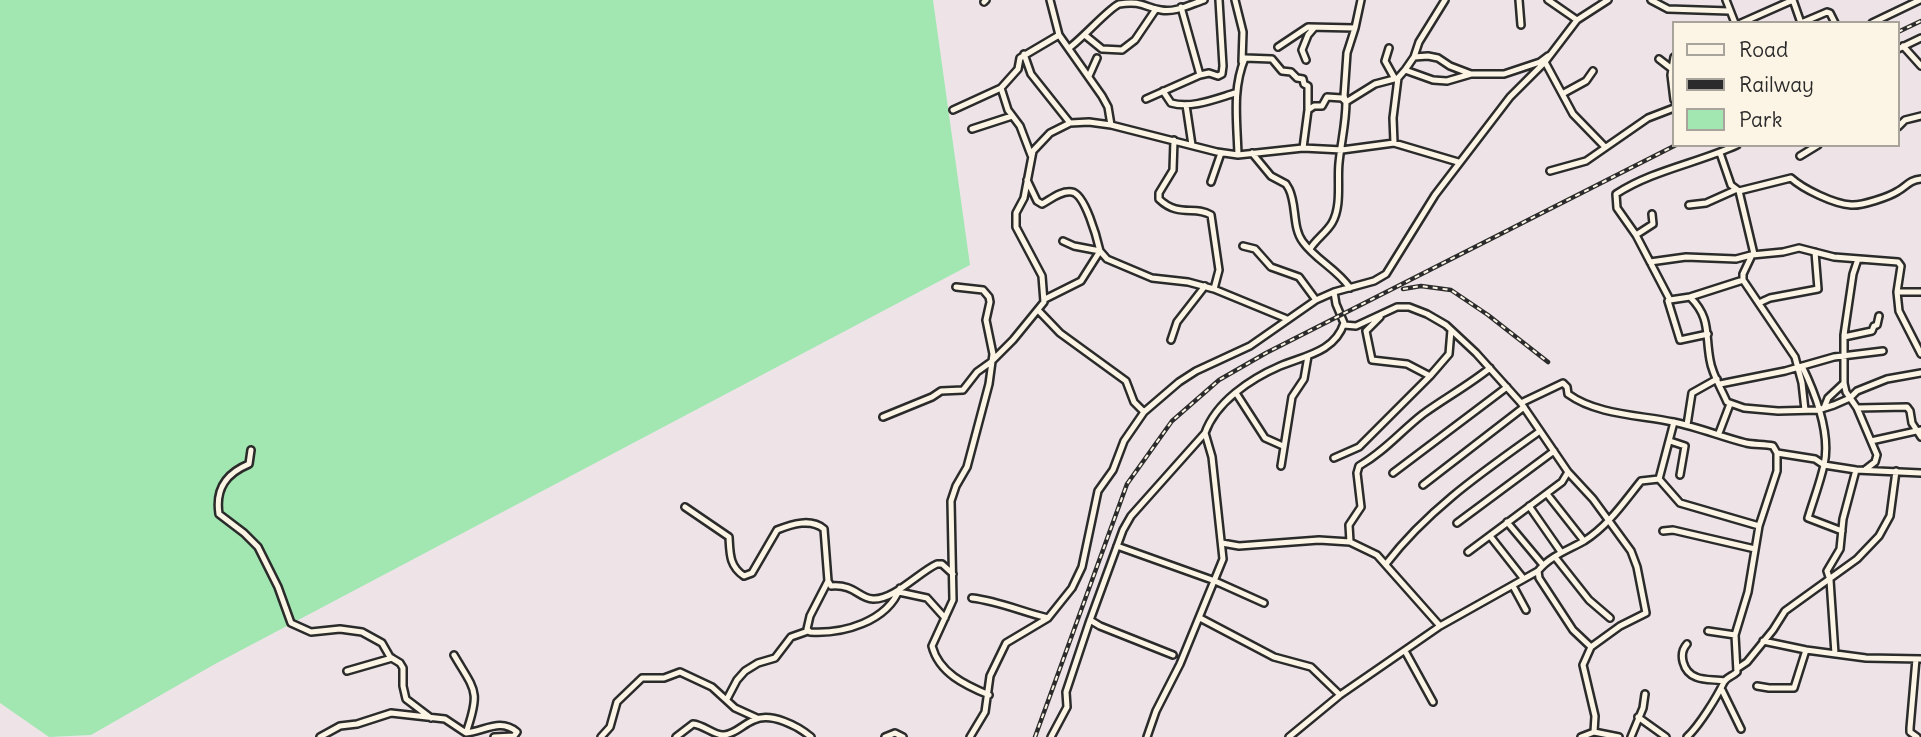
<!DOCTYPE html>
<style>
body{margin:0}
#map{position:relative;width:1921px;height:737px;overflow:hidden;background:#eee4e8;font-family:Delius,sans-serif}
canvas{display:block}
.legend{position:absolute;left:1672px;top:21px;width:228px;height:126px;box-sizing:border-box;background:#fcf5e5;border:2px solid #a8a49b;margin:0;padding:9px 12px;list-style:none;font-size:21px;color:#2b2b2b}
.legend li{display:flex;align-items:center;gap:14px;height:35px}
.legend b{width:35px;border:2px solid #a8a49b}
</style>
<div id="map">
<canvas width="1921" height="737"></canvas>
<ul class="legend">
<li><b style="height:9px;background:#fcf5e5"></b>Road</li>
<li><b style="height:9px;background:#2b2b2b"></b>Railway</li>
<li><b style="height:19px;background:#a2e7b2"></b>Park</li>
</ul>
</div>
<script>
const context = document.querySelector('canvas').getContext('2d');
context.lineJoin = 'round';
function paint(path, color) { context.fillStyle = color; context.fill(path, 'evenodd'); }
function strokePath(path, color, width, dash) { context.strokeStyle = color; context.lineWidth = width; context.lineCap = dash ? 'butt' : 'round'; context.setLineDash(dash || []); context.stroke(path); }
paint(new Path2D(`
 M0 0H933L970 265 215 664 91 735 49 737 0 703Z`), '#a2e7b2');
const street = new Path2D(`
 M1235 0 1243 32 1242 62
 M1519 0 1521 25
 M1548 0 1577 20
 M1651 0 1668 9 1729 11
 M1726 0 1735 23
 M984 2 986 0
 M1181 7 1200 75
 M1741 23 1793 0 1801 23
 M1801 23 1827 12 1830 13 1835 23
 M1872 23 1920 0
 M1355 28 1347 53 1344 96 1346 102 1375 84 1398 78
 M1059 35 1102 96 1108 107 1111 125
 M1086 36 1102 49 1122 50 1135 40 1156 9
 M1903 46 1921 66
 M1278 47 1308 27 1355 28 1361 0
 M1069 48C1083 38 1108 9 1119 4 1143 0 1145 8 1161 10 1175 13 1191 4 1204 0
 M1389 48 1385 61 1395 79
 M1898 49 1921 38
 M1024 54 1031 74 1070 123
 M1414 57 1419 42 1445 0
 M1674 57 1671 75 1674 100
 M1659 59 1672 69
 M1306 60 1302 50 1308 35 1314 28
 M1545 62 1573 114 1605 147
 M1471 74 1450 66 1438 58 1428 56 1414 57 1405 70 1433 80 1447 81 1471 74H1504L1540 62 1548 56
 M1089 76 1097 58
 M1001 88 1008 110 1020 126 1031 155
 M1163 91 1171 103C1191 109 1215 99 1235 93
 M1564 93 1586 81 1593 71
 M1146 99 1200 75 1209 73 1218 76 1222 74 1223 66 1219 0
 M1186 105 1192 145
 M953 110 1001 88 1018 69 1020 58 1059 35 1050 0
 M1898 127 1905 120 1921 116
 M972 129 1012 116
 M1174 140 1173 170 1159 193V199C1179 218 1194 205 1211 215L1219 270 1214 289
 M1394 143 1393 118 1398 78 1405 70
 M1737 145C1698 163 1653 170 1616 194L1617 208 1636 235 1670 300 1690 297C1711 318 1705 333 1710 360 1712 374 1721 388 1727 402L1744 408 1778 411 1818 410 1834 405 1850 398 1857 391 1887 379 1921 373
 M1303 148 1308 110 1314 106H1322L1327 97 1342 98 1346 102C1346 123 1341 142 1339 163 1337 181 1342 206 1332 223 1326 233 1316 239 1310 249
 M1252 153 1271 176 1286 184 1289 189C1297 205 1292 228 1303 242 1316 260 1337 269 1350 288
 M1720 153 1731 185 1739 191 1791 178C1803 189 1834 204 1851 205 1861 206 1889 197 1898 191 1907 186 1909 180 1921 179
 M1238 155C1237 120 1232 89 1245 58L1272 59 1282 71 1291 72 1297 78 1303 79 1304 84 1308 86V109
 M1800 156 1818 145
 M1550 171 1586 161 1648 118 1674 108
 M1027 180 1037 201 1042 204C1050 200 1061 190 1072 192 1085 194 1097 238 1100 251L1081 281 1045 299
 M1211 182 1221 153
 M1739 191 1754 254
 M1689 205 1706 203 1735 190
 M1636 235 1653 224 1652 214
 M1063 241 1074 246 1100 251 1107 259 1152 278 1188 282 1214 289 1287 319
 M1243 246 1255 249 1271 267 1299 277 1316 300
 M1858 259 1853 274 1844 335V383L1846 392 1857 408 1877 455 1875 462 1866 469
 M1650 262 1686 257 1736 259 1751 255
 M956 287 983 290 989 297 990 302 986 320 993 354 989 384 967 467 956 486 951 501 953 600 932 646C939 673 965 685 989 695
 M1897 292H1921
 M1690 297 1743 280
 M1668 301 1680 340 1708 334
 M1759 303 1770 298 1818 289 1815 252
 M1038 310 1060 333 1126 381 1134 402 1144 412
 M1380 317 1366 331 1372 360 1407 364 1430 376
 M1344 325 1356 326 1397 307H1409L1427 314 1446 325 1476 353 1521 403 1568 472 1593 499 1631 551 1637 567 1646 613 1620 626 1591 647
 M1844 337 1872 331 1874 326 1877 325 1879 316
 M1171 340 1177 322 1205 286
 M1802 366C1816 395 1831 434 1824 465 1820 483 1813 501 1808 518L1842 531
 M1720 384 1785 371 1834 357 1883 351
 M1236 393 1265 438 1283 446
 M1521 403 1563 383 1567 387 1568 394C1597 415 1640 415 1673 422 1698 427 1722 437 1746 443 1755 445 1764 444 1773 446L1777 453 1815 459 1824 465 1856 470 1921 473
 M1824 408 1828 398 1844 383
 M1857 408 1907 407 1910 411 1912 423 1921 437
 M1805 410 1802 383 1795 357 1743 280V274L1752 255 1783 252 1799 248 1834 257 1898 262 1901 266 1897 292 1899 311 1921 354
 M883 417 932 397 941 391 963 390 977 372 991 362 1013 340 1044 302 1042 276 1016 227V213L1024 198 1033 151 1050 133 1070 123 1089 122 1111 125 1217 152 1238 155 1303 148 1342 150 1394 143 1458 162
 M1687 425 1692 393 1717 379
 M1719 433 1730 404
 M1670 441 1685 446 1680 475
 M1871 441 1921 430
 M251 450 249 464C227 473 215 488 219 514L244 533 258 547 278 587 291 623 311 632 340 629 362 632 382 643 390 657 400 663 403 668V686L406 699 431 718
 M1334 458 1359 447 1430 376 1449 354 1451 330
 M1281 466 1292 397 1304 379 1308 356
 M1393 473 1507 387
 M1659 479 1680 503 1759 526
 M1423 485 1524 407
 M1547 494 1584 541
 M1529 506 1561 552
 M685 507 729 537C730 553 729 566 744 576L752 573 777 530C792 524 811 518 824 529L828 581 831 586C855 584 858 598 873 599 894 600 919 572 937 564H942L953 574
 M1507 522 1543 565
 M1457 523 1554 451
 M1663 531 1673 530 1755 549
 M1490 536 1523 578
 M1350 542 1349 525 1361 507 1357 473 1359 466C1384 452 1401 431 1423 414 1445 398 1469 385 1490 368
 M1222 543 1239 546 1319 540 1350 542 1377 555 1440 626 1340 695 1289 737
 M1117 546 1215 581 1264 603
 M1468 552 1562 482 1568 472
 M1555 557 1589 600 1610 618
 M1386 564C1428 509 1484 471 1540 431
 M828 581 810 616 807 629 810 632C843 634 887 622 900 588
 M1513 586 1526 610
 M899 592 927 598 945 618
 M972 598C999 601 1022 612 1048 618
 M1200 618 1274 657 1311 667 1340 695
 M1090 620 1100 626 1173 655
 M1440 626 1538 571
 M1708 631 1735 635
 M1763 641 1806 650 1866 658 1921 659
 M1687 644C1678 654 1683 672 1696 677 1705 681 1716 679 1725 681
 M1405 651 1433 702
 M1835 654 1830 580 1827 571 1840 549 1843 519 1856 470
 M454 655C475 691 481 690 466 733
 M1916 659 1910 728V732L1917 737
 M1738 668 1747 662 1773 630 1785 611 1857 559 1879 536 1890 516 1896 471
 M347 671 392 658
 M1757 686 1769 688H1794L1806 650
 M1722 690 1741 729
 M727 699 737 680 745 671 758 663 775 658 791 637 808 631
 M1638 717 1666 737
 M320 737 340 726 357 724 391 713 445 719 466 733C485 731 500 718 517 732L514 736 494 737
 M601 737 610 727 617 702 642 678H664L680 672 712 687 735 708 757 718
 M676 737 693 724C704 725 715 736 724 735 736 734 743 724 754 720 771 712 798 726 811 737
 M885 737 895 733 903 737
 M970 737 985 712 990 676 1006 643 1048 618 1072 588 1082 567 1098 491 1113 470 1124 441 1144 412 1179 382 1196 371 1250 346 1316 300 1334 292 1374 281 1386 274 1435 195 1510 97 1545 62 1577 20 1608 0
 M1051 737 1067 707 1066 692 1089 623 1123 530 1131 516 1205 433C1216 402 1250 379 1280 366 1304 356 1335 352 1344 323L1336 304 1334 292
 M1147 737 1156 711 1180 664 1223 559 1212 457 1205 433
 M1581 737 1594 732
 M1619 737 1594 732 1595 716 1583 665 1591 647 1573 630 1539 578 1538 571C1550 556 1568 550 1584 541 1608 526 1624 502 1641 481L1659 479 1674 422
 M1631 737 1643 708 1645 694
 M1687 737C1699 726 1717 697 1724 682 1727 677 1733 676 1737 672L1735 635 1748 592 1759 526 1777 471V453`);
strokePath(street, '#2b2b2b', 10);
strokePath(street, '#fcf5e5', 5);
const rail = new Path2D(`
 M1898 32 1921 21
 M1403 289 1421 286 1451 290 1488 315 1548 362
 M1035 737 1127 484 1172 421 1219 380 1266 353 1676 145`);
strokePath(rail, '#2b2b2b', 4.5);
strokePath(rail, '#fcf5e5', 2, [5]);
</script>
